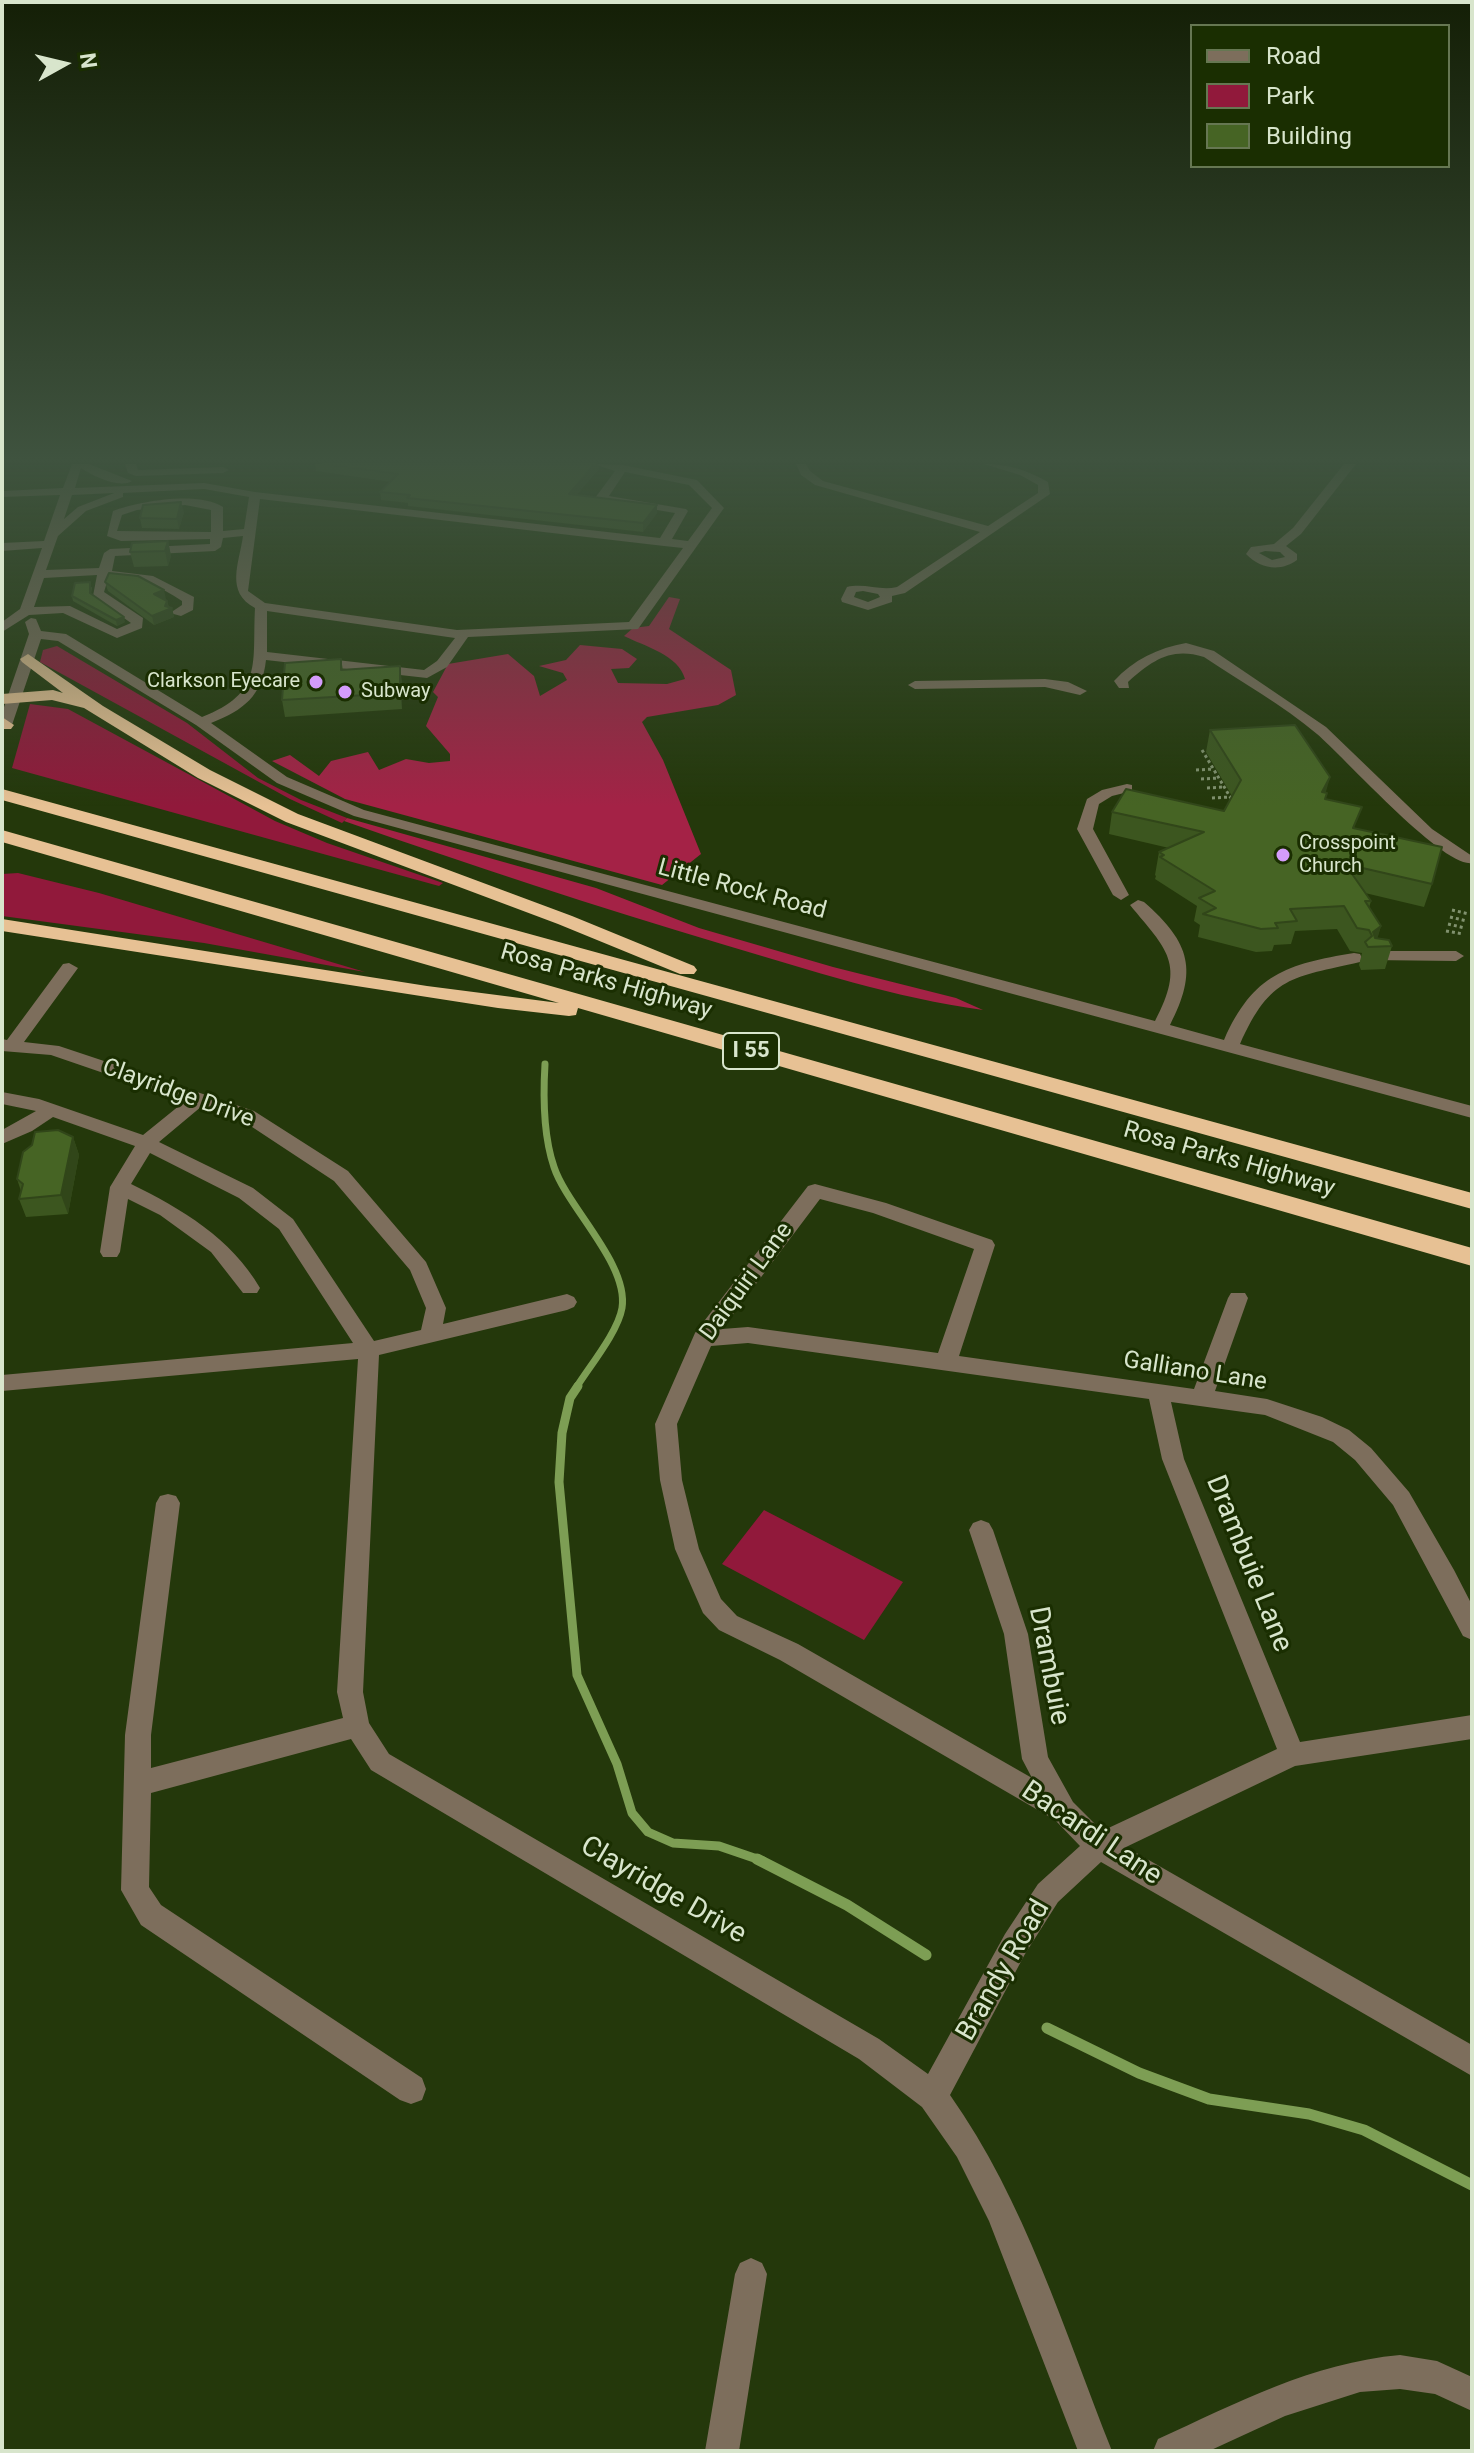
<!DOCTYPE html>
<style>
body{margin:0}
#map{position:relative;width:1474px;height:2453px;overflow:hidden;background:#24380b;font-family:Roboto,sans-serif}
canvas{display:block}
.frame{position:absolute;inset:0;border:4px solid #d8e5cc;pointer-events:none}
.legend{position:absolute;left:1190px;top:24px;width:260px;height:144px;box-sizing:border-box;background:#1a2e01;border:2px solid #667752;margin:0;padding:10px 14px;list-style:none;font-size:24px;color:#d8e5cc}
.legend li{display:flex;align-items:center;gap:16px;height:40px}
.legend b{width:40px;border:2px solid #667752}
.north{position:absolute;left:24px;top:24px;width:80px;height:80px;-webkit-text-stroke:6px #1a2e01;paint-order:stroke;rotate:82deg;font-size:22px;font-weight:700;line-height:32px;text-align:center;color:#d8e5cc}
.north::after{content:'';display:block;margin:auto;width:28px;height:36px;background:#d8e5cc;clip-path:polygon(50% 0,100% 100%,50% 72%,0 100%)}
</style>
<div id="map">
<canvas width="1474" height="2453"></canvas>
<div class="frame"></div>
<ul class="legend">
<li><b style="height:10px;background:#7d6e5c"></b>Road</li>
<li><b style="height:22px;background:#91193b"></b>Park</li>
<li><b style="height:22px;background:#466424"></b>Building</li>
</ul>
<div class="north">N</div>
</div>
<script>
const context = document.querySelector('canvas').getContext('2d');
context.lineJoin = 'round';
function paint(path, color) { context.fillStyle = color; context.fill(path, 'evenodd'); }
function strokePath(path, color, width, dash) { context.strokeStyle = color; context.lineWidth = width; context.lineCap = dash ? 'butt' : 'round'; context.setLineDash(dash || []); context.stroke(path); }
function label(font, color, halo, rows, align = 'center') {
  context.font = font + ' Roboto,sans-serif'; context.lineWidth = 6; context.setLineDash([]); context.textBaseline = 'middle'; context.strokeStyle = halo; context.fillStyle = color; for (const [text, x, y, turn = 0] of rows) {
    context.save(); context.translate(x, y); context.rotate((+turn || 0) * Math.PI / 180); context.textAlign = isNaN(turn) ? turn : align; if (halo) context.strokeText(text, 0, 0); context.fillText(text, 0, 0); context.restore();
  }
}
paint(new Path2D(`
 M57 646 187 723 258 778 301 800 347 818 342 823 290 799 40 662 43 650Z
 M30 704 68 709 275 821 327 843 443 883 439 886 12 768Z
 M18 873 99 893 365 972 204 943 2 916V874Z
 M764 1510 903 1582 864 1640 722 1564Z`), '#91193b');
paint(new Path2D(`
 M669 597 680 599 669 629 731 670 736 695 718 705 647 717 642 722 663 760 701 854 662 885 345 799 272 761 290 755 319 776 331 761 368 752 379 770 406 759 429 763 450 761V754L426 726 438 697 433 692 448 664 508 654 534 676 540 696 567 680 563 673 539 666 566 660 580 645 622 649 637 659 629 668 611 669 618 683 667 684 685 679C679 655 644 646 624 636L633 628 649 626Z
 M347 818 596 888 699 928 833 967 956 998 983 1010C895 998 810 970 725 945 597 907 470 865 344 821Z`), '#a42246');
strokePath(new Path2D(`
 M545 1064C543 1097 543 1135 554 1167 567 1207 629 1264 622 1308 618 1332 589 1367 576 1388`), '#7d9e54', 7);
strokePath(new Path2D(`
 M578 1386 570 1398 562 1433 559 1482 577 1675 617 1764 632 1813 648 1832 673 1843 719 1846 763 1861`), '#7d9e54', 9);
strokePath(new Path2D(`
 M757 1859 847 1905 926 1955
 M1047 2028 1139 2073 1209 2099 1309 2114 1364 2130 1472 2185`), '#7d9e54', 11);
strokePath(new Path2D(`
 M1202 750 1232 800
 M1196 770 1214 769
 M1201 779 1219 778
 M1207 788 1224 787
 M1212 798 1231 797
 M1452 910 1469 914
 M1450 917 1467 921
 M1448 924 1465 928
 M1446 931 1463 934`), '#81926f', 3, [3, 3]);
paint(new Path2D(`
 M72 464H89L132 481C119 489 93 476 81 468L75 488 204 483 255 492 660 538 675 513 597 500 595 498 615 471 593 464 623 465 697 480 724 508 638 629 468 637 447 667 427 678 266 660C262 696 244 710 211 723L287 777 364 810 1155 1021C1186 963 1167 950 1130 905L1138 900 1144 902C1191 943 1198 971 1170 1025L1224 1040C1253 974 1287 964 1354 953L1360 954 1362 958 1360 962C1292 978 1271 975 1240 1044L1472 1106V1118L354 816 277 783 196 725 58 641 41 639 12 725 2 729V713L29 634 25 622 31 618 36 619 41 631 66 634 202 717C264 693 252 663 255 608 225 592 239 564 243 536L223 538 221 547 215 551 115 556 112 571 153 576 194 597 193 610 181 616 170 613 182 605V601C159 585 136 577 108 579L104 592 143 618 142 628 117 638 63 613 29 615 2 632V622L20 609 42 548 2 551V543L44 541 60 495 2 497V491L63 488ZM625 472 689 485 712 508 688 541 672 539 688 511 686 509 609 496ZM204 489 249 497 244 529 223 531V507C197 491 141 501 113 511L107 536 121 541 210 539V544L110 549 104 553 99 568 46 570 58 536 86 511 123 497V493ZM114 493 78 507 64 519 72 495ZM260 499 664 546 683 548 629 622 457 630 265 603 248 591ZM185 505 211 510V532L117 531 122 515 137 510ZM97 575 93 596 131 623 117 629 70 606 34 607 44 578ZM267 611 455 638 437 661 424 670 267 652Z
 M125 464H136L138 470 223 467 229 470 223 473 136 476 128 473Z
 M796 464H806L810 471 823 481 988 526 1038 493V485L1020 475 984 464C1008 464 1027 470 1048 482L1050 494 905 593 892 596V602L868 610 842 602 841 599 847 587C865 583 880 591 897 587L980 532 815 485 801 475ZM863 591 878 594 880 597 868 602 854 597 856 592Z
 M1344 464H1356L1301 534 1286 546 1297 554V560C1281 572 1260 569 1246 554L1251 547 1274 544 1293 528ZM1265 551 1280 552 1285 557 1272 560 1259 553Z
 M1186 643 1214 651 1326 727 1432 829 1472 856V863C1443 868 1344 757 1317 734 1283 705 1241 682 1204 657 1171 647 1153 660 1128 682L1129 688H1119L1114 681C1133 660 1158 648 1186 643Z
 M1045 679 1068 682 1087 691 1080 695 1045 687 915 689 908 685 915 681Z
 M1127 784 1132 785V791L1112 796 1099 804 1093 829 1129 895 1121 900 1113 895 1077 829 1087 799 1102 790Z
 M1377 951H1456L1464 956 1456 961 1371 960 1369 956Z
 M69 963 78 968 24 1042 59 1046 254 1111 348 1171 426 1262 446 1308 443 1324 567 1294 574 1297 577 1302 574 1307 567 1310 379 1355 363 1692 369 1723 389 1754 879 2039 928 2074 1005 1934 1038 1884 1080 1846 1055 1820 780 1660 719 1630 703 1613 675 1549 660 1480 655 1424 695 1333 808 1186 815 1184 886 1203 992 1240 995 1245 959 1356 1194 1389 1228 1298 1231 1293H1245L1248 1298 1215 1391 1267 1399 1322 1417 1349 1430 1371 1448 1409 1492 1454 1570 1472 1605V1640L1463 1636 1393 1505 1355 1460 1333 1442 1265 1415 1171 1402 1184 1459 1300 1742 1472 1715V1739L1295 1766 1126 1847 1472 2045V2076L1101 1862 1058 1902 1025 1954 950 2095C1025 2201 1064 2330 1112 2451H1078L989 2221 957 2157 922 2107 859 2059 371 1770 351 1739 151 1793 149 1887 161 1905 422 2078 426 2089 422 2100 411 2104 400 2100 141 1925 121 1890 125 1735 156 1503 160 1496 168 1494 176 1496 180 1503 151 1735V1768L343 1718 337 1692 358 1359 2 1391V1375L353 1343 279 1229 239 1198 150 1153 131 1184C182 1209 231 1238 260 1288L257 1293H243L211 1252 160 1215 128 1199 120 1252 117 1257H103L100 1252 110 1187 135 1146 53 1117 32 1131 2 1144V1130L36 1111 2 1104V1092L39 1099 143 1135 185 1101 51 1055 2 1051V1039L7 1040 63 964ZM202 1106 240 1119 334 1181 410 1270 426 1308 421 1330 374 1341 293 1219 253 1188 159 1142ZM820 1199 873 1213 974 1249 938 1353 748 1327 722 1329ZM748 1343 1149 1399 1162 1459 1277 1749 1102 1831 1073 1802 1048 1757 1028 1634 993 1530 989 1523 981 1520 973 1523 969 1530 1004 1634 1022 1759 1032 1778 798 1644 737 1616 721 1599 699 1549 682 1480 677 1424 711 1346Z
 M751 2258 762 2263 767 2274 739 2451H705L735 2274 740 2263Z
 M1400 2355 1437 2361 1472 2377V2411L1435 2394 1400 2389 1360 2392 1285 2416 1209 2451H1153L1158 2439C1237 2403 1312 2363 1400 2355Z`), '#7d6e5c');
paint(new Path2D(`
 M28 654 103 706 210 770 298 814 572 916 694 966 697 970 694 974H680L558 924 286 822 198 778 84 708 52 700 2 704V694L53 690 63 693 22 662 20 659Z
 M2 717 14 725 11 729H2Z
 M2 789 1472 1193V1209L2 800Z
 M2 830 1472 1248V1266L578 1008 576 1015 569 1016 498 1008 2 931V919L427 986 559 1003 2 842Z`), '#e7c194');
paint(new Path2D(`
 M315 464H598L599 469 576 495 657 513 643 532 408 506V503L381 500 380 492 391 482 316 471Z
 M184 512 179 529 142 528 140 518Z
 M168 541 171 556 168 566 134 567 130 552Z
 M105 582 166 599H165L167 601 169 607 172 608 174 617 154 625 108 591Z
 M92 587 91 594 125 622 117 626 73 601 72 596Z
 M341 659 343 670 402 682V709L285 717 282 700Z
 M1210 730 1326 793V799L1356 829 1432 884 1424 907 1365 893 1371 901 1369 908 1381 926 1377 938 1392 946 1385 969 1361 970 1359 965 1362 953 1350 951 1337 929 1295 931 1291 944 1274 945 1272 951 1256 952 1198 937 1200 925 1194 921 1197 906 1155 879 1156 876 1155 875 1159 852 1169 848 1109 834 1112 812 1224 811 1232 796 1206 752Z
 M73 1137 79 1155 68 1214 26 1217 19 1199 21 1191 17 1179Z`), '#3c561f');
paint(new Path2D(`
 M595 464H598L599 469 570 503 569 494Z
 M181 502 184 512 179 529 177 519Z
 M657 505V513L643 532V523Z
 M168 541 171 556 168 566 165 551Z
 M164 590 166 599 156 602 154 594Z
 M167 601 169 609 172 608 174 617 154 625 152 616 165 606Z
 M124 617 125 622 117 626 116 620Z
 M400 666 402 682V709L400 693Z
 M1330 777 1324 799 1322 792Z
 M1381 926 1375 947 1373 932Z
 M73 1137 79 1155 68 1214 61 1195Z`), '#314619');
const building = new Path2D(`
 M323 464H595L569 494 657 505 643 523 407 498 410 495 380 492 398 474Z
 M181 502 177 519 140 518 143 505Z
 M168 541 165 551 130 552 132 543Z
 M109 573 138 576 164 590 154 594 167 601 165 606 172 608 152 616 105 582Z
 M90 582V593L124 617 116 620 72 596 75 583Z
 M341 659V670L400 666V693L282 700 285 663Z
 M1295 725 1330 777 1322 792 1327 793 1325 799 1362 807 1353 828 1442 847 1432 884 1345 864 1371 901H1365L1381 926 1373 932 1375 938 1389 940 1392 946 1368 947 1365 942 1372 936 1369 930 1357 928 1344 906 1290 909 1297 921 1275 923 1278 928 1261 929 1203 914 1216 908 1199 898 1215 891 1160 857 1164 855 1159 852 1204 832 1112 812 1126 789 1224 811 1241 780 1210 730Z
 M58 1130 73 1137 61 1195 19 1199 23 1184 17 1179 23 1152 32 1145 35 1132Z`);
paint(building, '#466424');
strokePath(building, '#314619', 2);
const sky = context.createLinearGradient(0, 0, 0, 807);
sky.addColorStop(0, '#141f06');
sky.addColorStop(0.57, '#3f533f');
sky.addColorStop(1, '#3f533f00');
context.fillStyle = sky;
context.fillRect(0, 0, 1474, 807);
for (const [x, y, r, color] of [
 [316,682,8,"#d49cfb"],
 [345,692,8,"#d49cfb"],
 [1283,855,8,"#d49cfb"]
]) { const dot = new Path2D(); dot.arc(x, y, r, 0, 2 * Math.PI); context.fillStyle = color; context.fill(dot); strokePath(dot, '#1a2e01', 3); }
label('20px', '#d8e5cc', '#1a2e01', [
 ["Clarkson Eyecare",300,682,"right"],
 ["Subway",361,692],
 ["Crosspoint",1299,844],
 ["Church",1299,867]
], 'left');
for (const [x, y, w] of [
 [751,1051,56]
]) { const box = new Path2D(); box.roundRect(x - w / 2, y - 18, w, 36, 6); context.fillStyle = '#1a2e01'; context.fill(box); strokePath(box, '#d8e5cc', 2); }
label('bold 22px', '#d8e5cc', null, [
 ["I 55",751,1051]
]);
label('24px', '#d8e5cc', '#1a2e01', [
 ["Little Rock Road",742,890,15],
 ["Rosa Parks Highway",606,982,16],
 ["Clayridge Drive",178,1094,20],
 ["Rosa Parks Highway",1229,1160,16],
 ["Daiquiri Lane",747,1282,-54],
 ["Galliano Lane",1195,1372,9]
]);
label('28px', '#d8e5cc', '#1a2e01', [
 ["Drambuie Lane",1248,1564,68],
 ["Drambuie",1048,1666,79],
 ["Bacardi Lane",1091,1834,34],
 ["Clayridge Drive",663,1891,30],
 ["Brandy Road",1004,1971,-60]
]);
</script>
